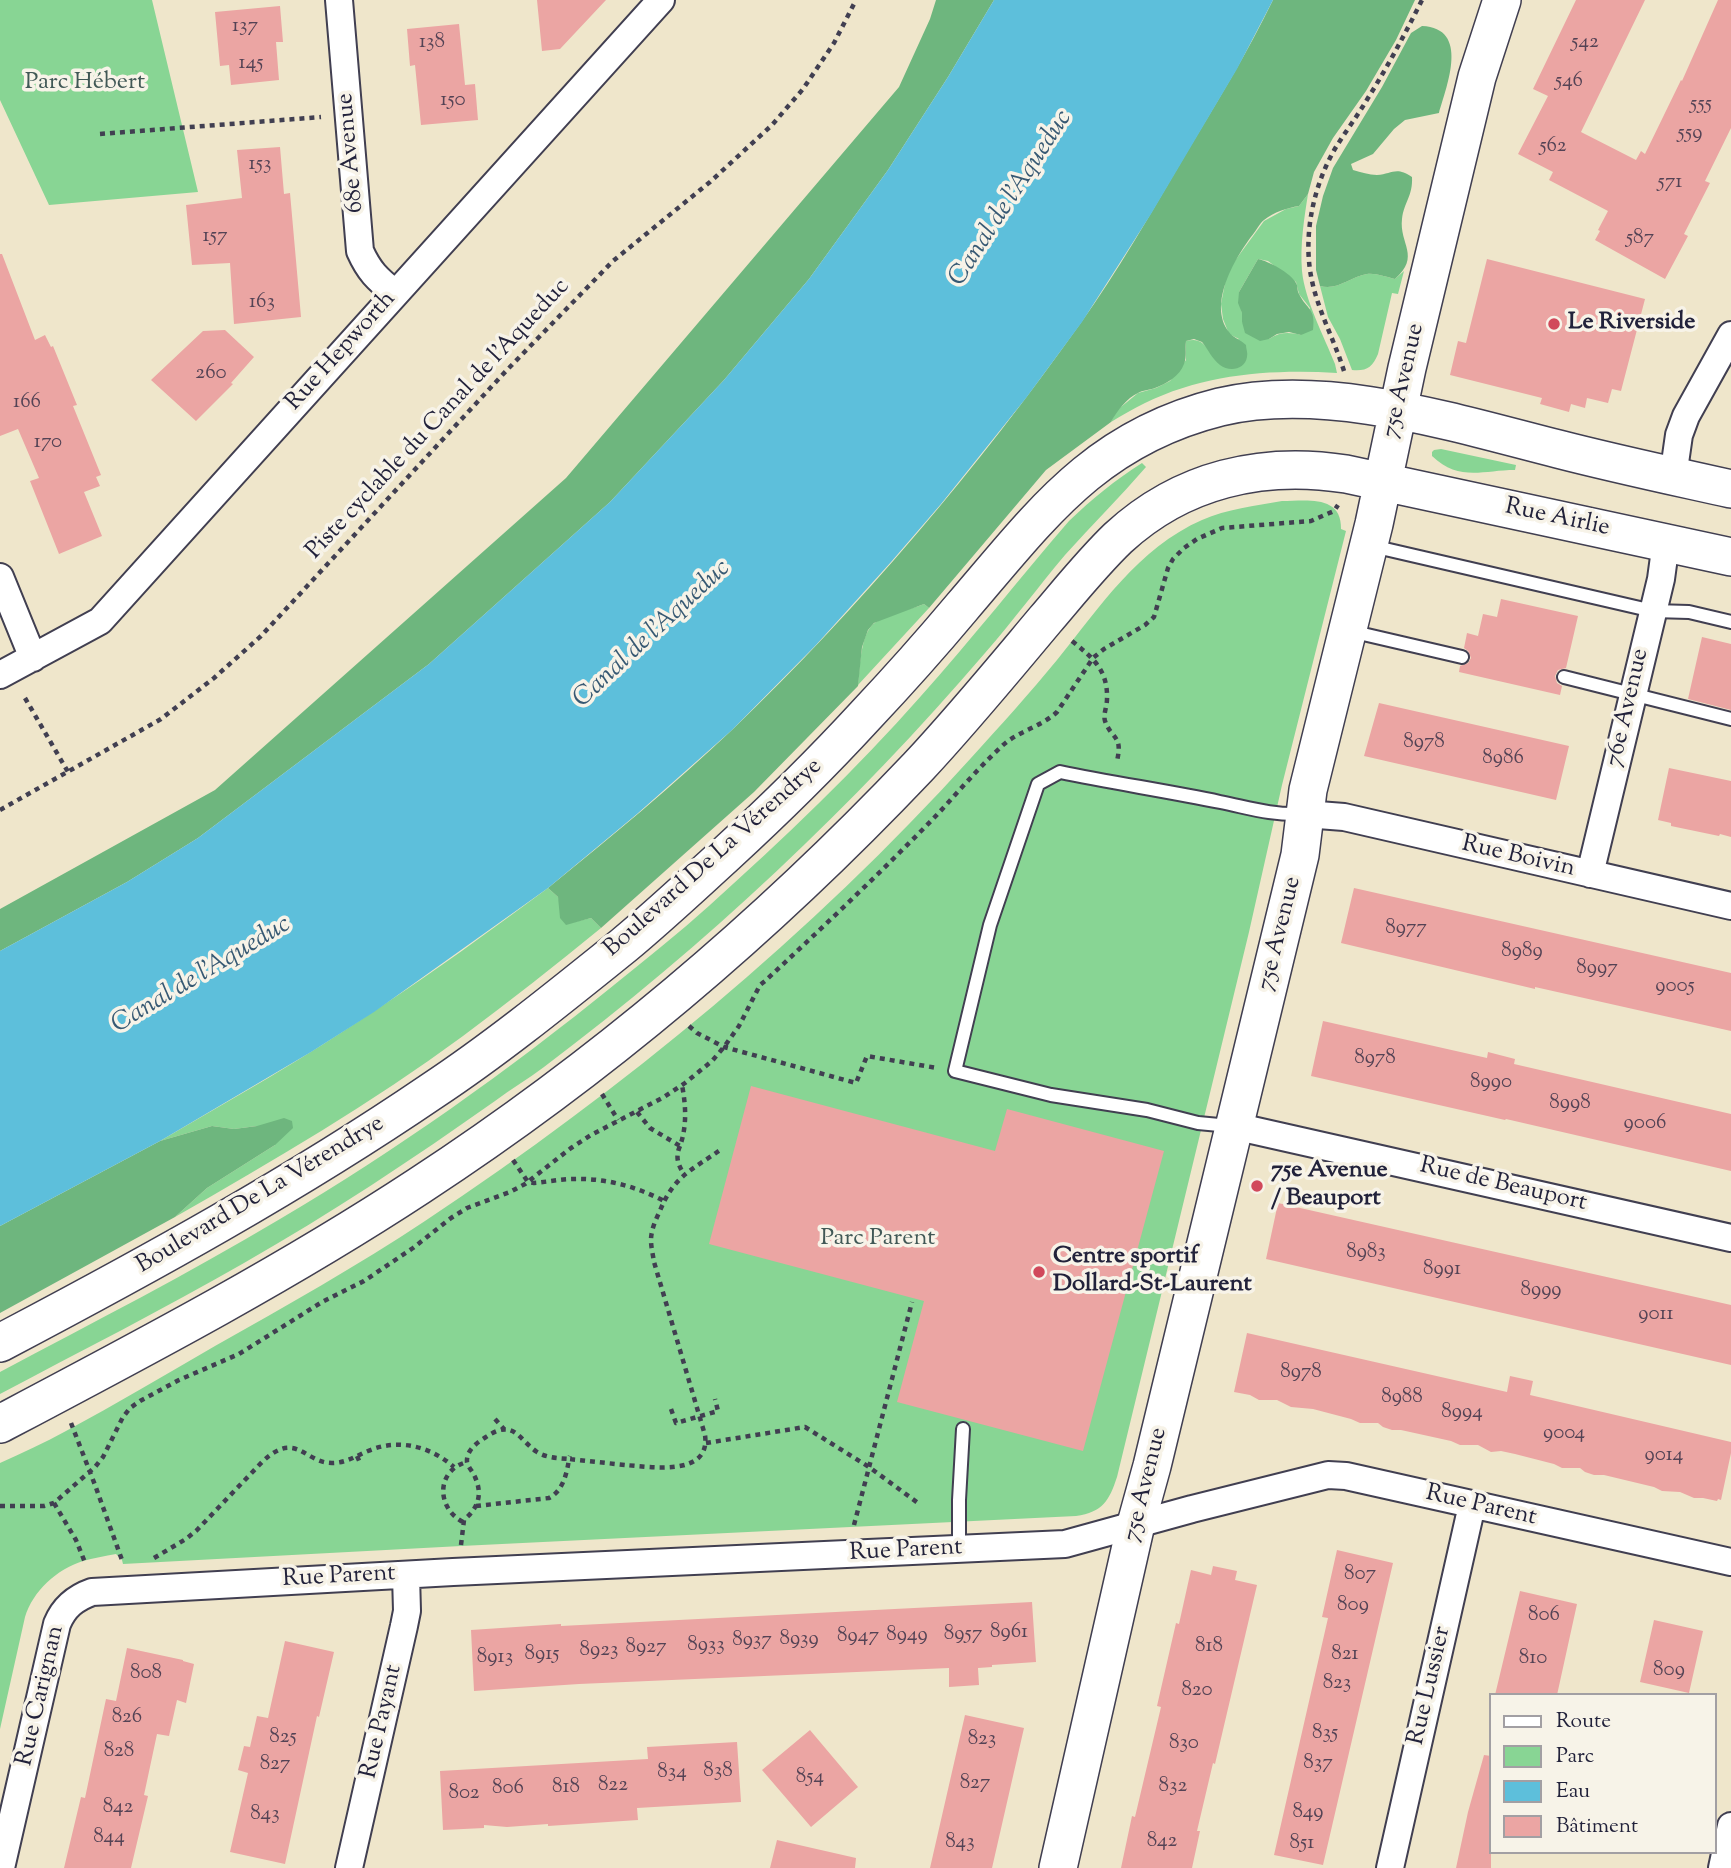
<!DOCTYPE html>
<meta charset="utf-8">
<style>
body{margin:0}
#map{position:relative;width:1731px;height:1868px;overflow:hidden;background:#efe6cb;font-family:"Sorts Mill Goudy",serif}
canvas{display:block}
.legend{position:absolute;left:1489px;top:1693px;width:228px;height:161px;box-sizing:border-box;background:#f7f3e8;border:2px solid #a29fa3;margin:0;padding:9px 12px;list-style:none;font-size:21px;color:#22223b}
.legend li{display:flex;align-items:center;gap:14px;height:35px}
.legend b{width:35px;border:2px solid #a29fa3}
</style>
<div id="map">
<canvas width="1731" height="1868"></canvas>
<ul class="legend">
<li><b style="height:9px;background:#fff"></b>Route</li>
<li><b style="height:19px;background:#88d594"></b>Parc</li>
<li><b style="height:19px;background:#5dbfdb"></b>Eau</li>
<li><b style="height:19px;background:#eba5a3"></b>Bâtiment</li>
</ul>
</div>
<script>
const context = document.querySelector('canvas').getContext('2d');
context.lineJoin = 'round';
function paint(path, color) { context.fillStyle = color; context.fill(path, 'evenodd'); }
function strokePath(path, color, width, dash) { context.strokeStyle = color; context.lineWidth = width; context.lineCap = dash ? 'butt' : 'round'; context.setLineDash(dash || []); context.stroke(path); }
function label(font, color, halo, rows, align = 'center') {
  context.font = font + ' "Sorts Mill Goudy",serif'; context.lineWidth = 7; context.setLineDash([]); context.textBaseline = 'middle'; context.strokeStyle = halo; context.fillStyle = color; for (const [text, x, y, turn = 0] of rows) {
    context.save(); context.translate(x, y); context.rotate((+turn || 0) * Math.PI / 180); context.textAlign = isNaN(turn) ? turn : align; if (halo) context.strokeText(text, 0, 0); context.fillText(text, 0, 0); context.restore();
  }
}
paint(new Path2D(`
 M0 0H152L198 192 49 205 0 100Z
 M1308 194C1304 219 1300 245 1302 271 1305 301 1324 336 1335 364L1337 373C1271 369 1205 374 1145 403 1133 409 1122 415 1111 422L1116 411 1138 393 1156 388 1170 381 1186 360V341C1197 338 1202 341 1209 350L1239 339 1229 334 1223 319 1221 304 1226 278 1234 262 1264 221 1286 209 1299 206ZM1258 259 1268 261 1296 282 1299 294 1310 308 1301 335C1289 332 1280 332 1269 339L1242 322V313L1239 292Z
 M1404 271 1398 294 1392 293 1378 354C1372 368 1367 371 1352 370L1340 339 1328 317 1320 286C1337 291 1350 277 1367 274 1376 273 1386 277 1395 279Z
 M1441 449 1516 465 1515 470C1483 470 1459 482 1432 456V452L1434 450Z
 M1142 463 1146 467C1120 497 1092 525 1065 555 1038 587 1013 621 985 653 854 806 705 946 544 1067 528 1079 511 1089 495 1101 413 1159 330 1214 244 1263 164 1309 81 1351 0 1394V1372C94 1322 188 1274 280 1219 397 1150 508 1071 614 985 646 959 679 933 710 905 783 839 856 770 921 696 972 639 1019 579 1069 521 1092 499 1115 480 1142 463Z
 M1282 501C1305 501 1342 494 1341 529L1346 531 1282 785 1249 932 1117 1477C1109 1501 1103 1512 1076 1516L461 1546 123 1564 122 1560 116 1554C105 1556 93 1558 83 1561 57 1569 33 1591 25 1617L0 1729V1463C22 1453 44 1443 66 1431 116 1404 165 1375 215 1346 286 1306 357 1266 425 1221 624 1089 811 935 971 758 1000 726 1030 693 1057 660 1100 607 1138 548 1202 520 1227 509 1255 506 1282 501Z
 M924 604 929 608 858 685C860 669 860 631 876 622 890 613 909 610 924 604Z
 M548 888 558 897 566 924 591 918 601 928C556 965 510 1001 463 1036 372 1103 273 1161 175 1217L207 1188 275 1145 257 1126 234 1129 212 1126 160 1141C232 1099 305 1058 374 1011 434 972 491 930 548 888Z`), '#88d594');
paint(new Path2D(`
 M936 0H994L948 77 888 170 809 279 724 380 610 502 429 664 198 838 127 882 0 951V909L215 790 566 478 899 87 930 19Z
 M1273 0H1415L1396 40 1366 91 1333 138 1314 172 1308 194 1299 206C1287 208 1274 212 1264 220 1260 223 1257 229 1254 233 1236 256 1207 304 1229 332 1232 337 1241 340 1246 345 1246 349 1248 353 1247 357 1245 370 1229 372 1220 365 1212 359 1208 349 1202 342L1194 339 1186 341C1185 349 1187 357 1184 364 1180 376 1166 384 1155 388 1149 390 1143 390 1138 393 1127 398 1117 411 1111 422L1046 470 929 608 924 604 874 623 868 630 862 647 858 686 754 792 601 928 591 918 566 925 560 918 558 897 548 888C611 837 674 785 733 729 861 606 977 469 1080 324 1118 271 1151 213 1184 157 1215 105 1247 54 1273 0Z
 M1422 26C1470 28 1447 85 1439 113L1405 120 1394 129 1373 154 1351 164 1353 170C1361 172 1369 175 1377 175 1392 174 1396 166 1412 177 1413 196 1404 202 1402 219 1399 244 1421 256 1395 279 1386 277 1376 273 1367 274 1350 277 1337 291 1320 286L1316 270V226L1323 196 1333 168 1382 87 1411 33Z
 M1258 259C1268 261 1291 273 1296 283 1298 286 1297 291 1299 294 1307 310 1316 308 1313 330L1301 335 1289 332 1277 334 1269 339 1260 341 1245 333 1242 322V313L1238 303 1239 292Z
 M284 1118 292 1121 293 1128 275 1145 207 1188 175 1217 0 1313V1226L160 1141 212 1126 234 1129 257 1126Z`), '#6eb67e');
paint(new Path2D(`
 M994 0H1273L1237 69 1151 214 1082 322 1026 398 941 504 891 562 816 645 732 730 637 814 548 888 374 1012 311 1052 160 1141 0 1226V951L127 882 198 838 429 664 610 502 724 380 809 279 888 170 948 77Z`), '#5dbfdb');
paint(new Path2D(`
 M537 0H606L560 49 542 51Z
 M1576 0H1645L1581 132 1636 160 1641 151 1645 154 1681 80 1682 81 1718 0H1731V128L1705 181 1710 183 1684 234 1688 236 1665 279 1595 240 1600 231 1598 230 1608 211 1549 180 1553 172 1518 154 1548 96 1533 89Z
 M280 6 283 42H276L279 80 231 85 229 65 220 66 215 12Z
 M459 24 465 85 475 84 478 120 421 125 415 65 410 66 407 29Z
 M280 147 284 194 290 193 301 317 234 324 230 263 192 265 186 205 242 198 237 150Z
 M0 254H2L35 340 45 335 51 347 53 346 77 405 73 406 101 475 96 477 100 486 84 492 102 536 59 554 30 481 39 478 18 429 0 436Z
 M1487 259 1645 299 1621 391 1612 389 1608 403 1587 398 1585 408 1571 404 1569 412 1540 404 1542 398 1450 375 1458 341 1466 343Z
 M225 330 254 357 231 383 233 384 196 421 151 380 203 331Z
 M1501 599 1578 616 1566 668 1558 670 1555 676 1557 683 1562 686 1560 695 1459 672 1460 666 1468 663 1471 658 1468 651 1464 648 1467 633 1478 636 1483 614 1497 617Z
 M1702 637 1731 644V710L1688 699Z
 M1379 703 1569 746 1556 800 1364 756Z
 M1669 768 1731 781V837L1720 834 1719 836 1671 826V823L1658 820Z
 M1354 888 1731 973V1031L1535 987V989L1341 943Z
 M1323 1021 1487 1058 1488 1052 1515 1059 1514 1064 1731 1114V1171L1506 1119 1505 1120 1311 1076Z
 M751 1086 995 1151 1007 1109 1164 1151 1083 1451 897 1402 924 1301 709 1244Z
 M1278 1203 1731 1305V1365L1266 1259Z
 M1247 1333 1507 1392 1510 1376 1533 1381 1530 1395 1731 1442V1453L1721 1500 1718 1499 1717 1501 1703 1498H1694L1680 1492 1662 1491 1654 1487 1604 1475H1594L1585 1472 1580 1468H1562L1554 1464 1515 1454 1501 1451 1491 1452 1478 1445H1460L1451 1441 1401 1430H1392L1383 1427 1378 1423H1360L1351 1419 1313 1409 1291 1407 1277 1400H1259L1250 1395 1234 1392Z
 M1337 1550 1393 1563 1323 1865 1274 1855 1328 1618 1322 1617Z
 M1213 1566 1237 1571 1235 1580 1257 1585 1215 1764 1213 1763 1197 1831H1200L1192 1868H1121L1132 1816 1135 1817 1161 1707 1157 1706 1176 1623 1179 1624 1191 1570 1211 1575Z
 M1520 1591 1577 1604 1557 1695H1495Z
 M1032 1602 1036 1662 992 1665V1667L978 1668 979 1685 949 1687V1668L579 1684 474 1691 471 1630 561 1624V1626Z
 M1654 1620 1703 1631 1689 1693 1640 1682Z
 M285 1641 334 1652 319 1717 317 1716 285 1864 230 1852 248 1773 238 1770 244 1746 250 1747 257 1716 268 1718Z
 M127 1648 183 1660V1661L194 1664 186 1703 177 1700 169 1736 157 1734 144 1795 148 1796 131 1868H64L81 1797 85 1798 106 1699 116 1701Z
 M965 1715 1024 1728 992 1868H930Z
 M810 1730 858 1787 811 1827 762 1770Z
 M737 1742 741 1802 637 1808 638 1820 548 1826V1824L507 1827 484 1825V1828L443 1830 440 1771 648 1759 647 1747Z
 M1484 1755 1491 1756V1868H1456L1468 1812Z
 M777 1840 856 1858 855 1868H770Z`), '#eba5a3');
const lane = new Path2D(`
 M1372 546 1653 611 1689 612 1731 622
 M1350 631 1462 657
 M1564 677 1731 719
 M1230 1126 1198 1123 1147 1110 1051 1095 955 1071 990 925 1038 784 1060 772C1113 783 1167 791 1220 802 1250 808 1270 815 1301 814
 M959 1549V1500L963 1429`);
const street = new Path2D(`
 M339 0 360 251C369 271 377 279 395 293
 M1673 477 1679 435 1686 416 1731 335
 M0 577 33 658
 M0 675 100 621 661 0
 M1305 814 1344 817 1731 906
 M1590 874 1661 579 1666 542
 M1234 1126 1731 1238
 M1 1868 57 1624C64 1607 75 1598 92 1592L453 1572 1065 1544 1192 1509 1328 1475 1346 1476 1731 1562
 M349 1868 404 1626 407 1611 406 1575
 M1390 1868 1472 1505
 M1722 1868 1731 1826`);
const secondary = new Path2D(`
 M0 1343C148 1265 294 1185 432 1091 497 1048 562 995 623 946 658 917 691 886 724 856 773 811 820 765 865 716 898 681 931 644 962 607 1041 515 1095 438 1220 407 1326 382 1455 423 1558 449 1616 464 1673 476 1731 489
 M0 1424C142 1349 285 1274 419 1186 601 1067 768 925 918 767 962 720 1003 670 1045 620 1069 592 1092 563 1118 538 1182 479 1262 461 1346 474L1731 557
 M1058 1868 1136 1524 1152 1466 1300 855 1308 790 1374 524 1407 368 1477 77 1502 0`);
strokePath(lane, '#413f51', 16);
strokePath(street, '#413f51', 30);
strokePath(secondary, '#413f51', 40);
strokePath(new Path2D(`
 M100 134 321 117
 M1344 371C1334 339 1317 309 1311 276 1303 233 1314 184 1336 147 1346 131 1358 115 1368 98 1388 66 1405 34 1422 0
 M1072 641C1093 658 1108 670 1107 699 1107 707 1103 714 1105 721 1112 740 1123 735 1117 761
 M25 698 68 772
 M0 810 161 719 214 678 261 636 506 371 613 261 710 182 772 125 803 89 834 43 856 0
 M689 1026 697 1033 724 1047 856 1083 867 1056 937 1068
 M602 1094 618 1120
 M637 1112 650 1128 680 1146C687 1126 686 1106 682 1085
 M680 1146C675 1157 678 1165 684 1174
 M513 1160 528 1182 534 1183C547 1182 560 1179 573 1179 605 1178 635 1186 664 1201
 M671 1409 676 1423 718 1411 715 1399
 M495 1419 504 1429
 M71 1423 95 1485 122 1560H124
 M706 1443 805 1427 869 1467 918 1503
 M357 1456 361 1465
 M54 1503 76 1540 86 1565
 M0 1506H44L54 1503 95 1467 103 1457 123 1417 130 1408 140 1401 179 1380 239 1354 322 1302 364 1281 413 1248 451 1218 467 1208 510 1192 525 1184 571 1148 591 1135 664 1097 685 1083 712 1061 724 1047 739 1026 760 985 765 981C821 929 878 875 932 820 955 796 977 769 1002 746 1018 731 1041 727 1057 712L1093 658 1104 649 1145 625 1154 617 1168 568 1173 559 1184 548 1197 539 1222 528 1311 521 1334 511 1338 505
 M476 1506 549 1498C563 1491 567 1473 569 1459 588 1461 606 1463 625 1465 651 1467 711 1477 705 1435L654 1262C653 1255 651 1247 651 1240 651 1231 655 1221 659 1213 674 1175 691 1171 723 1148
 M463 1522C436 1508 436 1470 467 1462
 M854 1525 912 1302
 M461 1545 464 1520C478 1508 483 1495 475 1477 473 1472 468 1467 467 1462 466 1450 478 1442 486 1437 514 1418 518 1439 537 1452 547 1458 558 1458 569 1459L570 1456
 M154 1558 186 1539 197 1530 263 1461C297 1430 304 1463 332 1463 346 1463 356 1456 368 1451 398 1438 430 1446 454 1467`), '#413f51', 4.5, [5, 5]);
strokePath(lane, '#fff', 12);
strokePath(street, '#fff', 26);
strokePath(secondary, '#fff', 37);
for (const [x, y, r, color] of [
 [1554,324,7,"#d1495b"],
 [1257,1186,7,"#d1495b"],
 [1039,1272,7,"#d1495b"]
]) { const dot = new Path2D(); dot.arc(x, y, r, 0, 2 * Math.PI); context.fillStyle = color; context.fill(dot); strokePath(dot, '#f7f3e8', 2.5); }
label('21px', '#544355', null, [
 ["137",245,27],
 ["138",432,43],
 ["542",1585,43],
 ["145",251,64],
 ["546",1569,82],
 ["150",453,101],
 ["555",1701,105],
 ["559",1690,134],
 ["562",1553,147],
 ["153",260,165],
 ["571",1670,183],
 ["157",215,237],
 ["587",1640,239],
 ["163",262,303],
 ["260",211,374],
 ["166",27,403],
 ["170",48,443],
 ["8978",1424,743],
 ["8986",1503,759],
 ["8977",1406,929],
 ["8989",1522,952],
 ["8997",1597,969],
 ["9005",1675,987],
 ["8978",1375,1059],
 ["8990",1491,1083],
 ["8998",1570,1104],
 ["9006",1645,1124],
 ["8983",1366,1253],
 ["8991",1442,1270],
 ["8999",1541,1291],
 ["9011",1656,1315],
 ["8978",1301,1373],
 ["8988",1402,1398],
 ["8994",1462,1413],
 ["9004",1564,1434],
 ["9014",1664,1456],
 ["807",1360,1575],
 ["809",1353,1606],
 ["806",1544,1616],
 ["8961",1009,1633],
 ["8957",963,1635],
 ["8949",907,1636],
 ["8947",858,1637],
 ["8939",799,1640],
 ["8937",752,1641],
 ["8933",706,1646],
 ["818",1209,1647],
 ["8927",646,1648],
 ["8923",599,1651],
 ["8915",542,1655],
 ["821",1345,1655],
 ["8913",495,1658],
 ["810",1533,1659],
 ["809",1669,1671],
 ["808",146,1674],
 ["823",1337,1684],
 ["820",1197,1691],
 ["826",127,1718],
 ["835",1325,1734],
 ["825",283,1738],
 ["823",982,1740],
 ["830",1184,1744],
 ["828",119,1752],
 ["837",1318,1764],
 ["827",275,1765],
 ["838",718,1772],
 ["834",672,1773],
 ["854",810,1778],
 ["827",975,1784],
 ["822",613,1786],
 ["832",1173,1787],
 ["818",566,1788],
 ["806",508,1789],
 ["802",464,1794],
 ["842",118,1808],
 ["849",1308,1813],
 ["843",265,1815],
 ["844",109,1838],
 ["842",1162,1842],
 ["843",960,1843],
 ["851",1302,1844]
]);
label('24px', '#415856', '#f7f3e8', [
 ["Parc Hébert",85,84],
 ["Parc Parent",878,1240]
]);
label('24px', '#22223b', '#f7f3e8', [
 ["68e Avenue",352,153,-95],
 ["Rue Hepworth",342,352,-48],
 ["75e Avenue",1405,381,-77],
 ["Piste cyclable du Canal de l'Aqueduc",439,420,-47],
 ["Rue Airlie",1557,519,12],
 ["76e Avenue",1629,708,-77],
 ["Rue Boivin",1518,858,13],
 ["Boulevard De La Vérendrye",714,859,-42],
 ["75e Avenue",1281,934,-76],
 ["Rue de Beauport",1503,1186,13],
 ["Boulevard De La Vérendrye",261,1196,-31],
 ["75e Avenue",1147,1485,-76],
 ["Rue Parent",1481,1507,13],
 ["Rue Parent",906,1552,-3],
 ["Rue Parent",339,1578,-3],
 ["Rue Lussier",1431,1686,-77],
 ["Rue Carignan",42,1696,-77],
 ["Rue Payant",383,1722,-77]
]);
label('bold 24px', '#22223b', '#f7f3e8', [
 ["Le Riverside",1568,324],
 ["75e Avenue",1271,1172],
 ["/ Beauport",1271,1200],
 ["Centre sportif",1053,1258],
 ["Dollard-St-Laurent",1053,1286]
], 'left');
label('italic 26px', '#375973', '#f7f3e8', [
 ["Canal de l'Aqueduc",1012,199,-57],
 ["Canal de l'Aqueduc",653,635,-43],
 ["Canal de l'Aqueduc",202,976,-31]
]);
</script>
